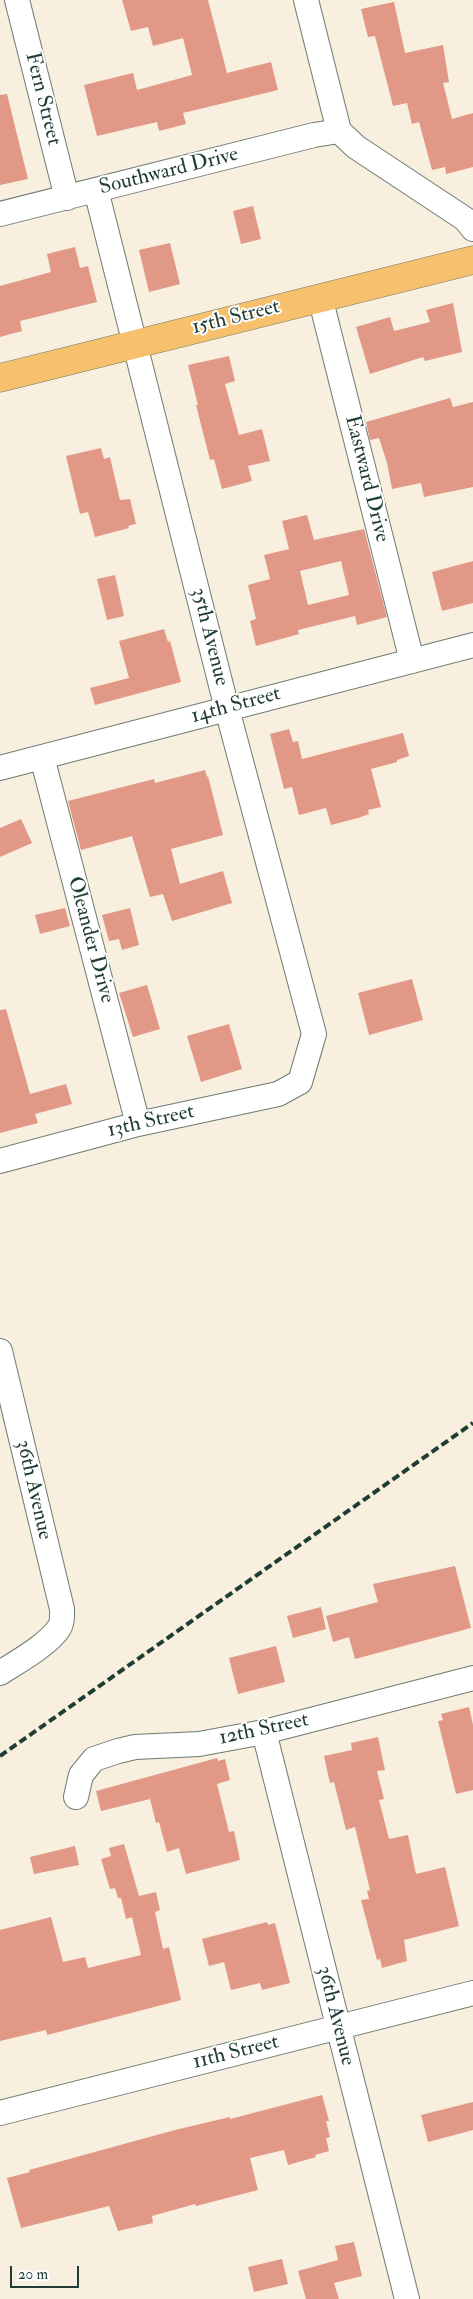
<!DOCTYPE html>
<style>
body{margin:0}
#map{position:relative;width:473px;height:2299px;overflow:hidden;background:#f8efdf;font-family:"IM FELL Double Pica",serif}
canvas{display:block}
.scale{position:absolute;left:10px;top:2266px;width:69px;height:22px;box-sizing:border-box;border:2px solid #1f3d34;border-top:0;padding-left:6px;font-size:15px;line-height:18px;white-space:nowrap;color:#1f3d34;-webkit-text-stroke:4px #fff;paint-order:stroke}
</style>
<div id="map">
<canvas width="473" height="2299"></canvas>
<div class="scale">20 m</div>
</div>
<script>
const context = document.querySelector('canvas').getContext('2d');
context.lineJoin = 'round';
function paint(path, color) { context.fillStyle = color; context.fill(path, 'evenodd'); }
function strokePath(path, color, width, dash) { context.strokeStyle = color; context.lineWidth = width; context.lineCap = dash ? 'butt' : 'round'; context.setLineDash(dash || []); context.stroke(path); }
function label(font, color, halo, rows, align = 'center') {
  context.font = font + ' "IM FELL Double Pica",serif'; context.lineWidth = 4; context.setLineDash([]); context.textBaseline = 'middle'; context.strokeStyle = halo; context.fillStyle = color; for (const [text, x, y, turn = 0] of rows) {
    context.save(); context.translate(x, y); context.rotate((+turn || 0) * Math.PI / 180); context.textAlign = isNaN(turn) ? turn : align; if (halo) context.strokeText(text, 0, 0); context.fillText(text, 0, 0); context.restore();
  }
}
paint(new Path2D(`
 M122 0H208L227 73 271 62 278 90 183 113 186 124 159 131 157 122 97 136 84 85 133 73 137 90 192 75 183 38 153 46 148 27 131 31Z
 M394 2 405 53 443 45 449 82 443 83 452 119 473 113V167L446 174 445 167 432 170 419 122 412 124 407 103 393 106 375 36 368 37 361 9Z
 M7 94 28 179 0 185V95Z
 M253 206 261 239 241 244 233 211Z
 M170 243 180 284 149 292 139 250Z
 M75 247 80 268 88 266 97 302 20 321 22 331 0 337V286L51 272 47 254Z
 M453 303 462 352 425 361 423 357 370 374 356 327 390 317 394 331 430 322 426 310Z
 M229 356 235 381 225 384 239 435 262 429 270 461 248 466 252 481 222 489 214 459 210 460 196 405H198L188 365Z
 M450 398 453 407 473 402V487L424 497 421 483 392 489 387 463 379 438 370 440 366 422Z
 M101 448 104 459 110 457 120 500 130 499 136 524 128 526 129 528 95 537 88 512 80 514 66 456Z
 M307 515 314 540 364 529 387 617 357 625 355 616 298 630 299 634 256 646 250 621 256 619 248 585 270 579 264 555 289 549 282 521ZM341 561 349 595 308 605 300 571Z
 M473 561V603L442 611 432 572Z
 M115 575 124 616 107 620 97 579Z
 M164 629 168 642 170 641 181 682 95 705 90 688 129 678 119 641Z
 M289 729 293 742 298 741 302 759 403 733 409 756 397 760V762L371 769 381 807 368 810 369 814 358 818 331 825 326 808 299 815 292 787 284 789 270 734Z
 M205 770 207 777 208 776 223 835 171 849 180 884 223 871 232 903 172 921 163 894 150 897 132 836 81 850 68 801 154 779 155 783Z
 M21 819 32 843 0 857V828Z
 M65 908 70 926 40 934 35 915Z
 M130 908 139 945 122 950 119 939 109 941 102 915Z
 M412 979 423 1020 369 1035 358 993Z
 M147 985 160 1029 133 1037 119 993Z
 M6 1009 30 1094 66 1084 72 1104 35 1114 38 1123 0 1133V1010Z
 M229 1024 242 1069 201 1082 187 1036Z
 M455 1566 471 1628 355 1659 349 1637 333 1642 326 1616 378 1602 373 1584Z
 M321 1607 326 1629 293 1638 287 1616Z
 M276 1646 285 1682 238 1694 229 1658Z
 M469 1707 473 1725V1790L456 1794 438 1721 443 1720 441 1714Z
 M378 1737 385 1770 377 1771 384 1799 379 1800 389 1839 408 1835 416 1874 445 1867 459 1926 404 1940 407 1961 382 1968 380 1959 377 1960 361 1900 369 1899 367 1891 370 1890 355 1827 346 1830 334 1782 330 1783 324 1756 352 1750 351 1743Z
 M217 1758 218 1761 225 1759 230 1780 217 1784 229 1832 234 1831 240 1860 186 1874 179 1848 167 1852 159 1822 156 1823 150 1799 101 1811 96 1791Z
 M124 1844 139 1896 156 1892 160 1910 155 1912 163 1949 169 1947 181 2000 47 2035 46 2030 0 2041V1930L51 1917 63 1962 85 1957 88 1968 141 1955 132 1917 126 1919 121 1898H118L115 1888 110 1889 101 1859 111 1856 109 1848Z
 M75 1846 79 1865 34 1874 30 1857Z
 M267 1922 268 1925 275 1923 290 1983 262 1990 260 1983 231 1990 224 1962 209 1966 202 1939Z
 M322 2095 329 2121H326L330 2137 326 2138 329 2151 315 2155 316 2157 288 2165 284 2150 250 2158 258 2190 196 2206 195 2204 152 2216 153 2223 118 2231 109 2206 21 2228 7 2178 30 2172 29 2170 175 2130 230 2117V2119Z
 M473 2102V2130L428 2142 421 2115Z
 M354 2242 362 2276 334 2283 339 2299H306L298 2271 338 2260 335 2246Z
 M282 2259 288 2284 254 2292 248 2267Z`), '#e19886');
const minor = new Path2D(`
 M17 0 67 198
 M306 0 339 131 356 147 465 219 473 229
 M0 214 314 135 339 131
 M320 297 412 661
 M42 757 138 1124
 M0 768 473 645
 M0 1161 138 1124 278 1094 300 1082 314 1034 227 709 96 190
 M0 1351 62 1609C62 1615 63 1622 59 1628 48 1645 17 1662 0 1673
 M264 1732 407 2299
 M76 1797 81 1775 94 1759 118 1751 135 1747 199 1744 264 1732 473 1678
 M0 2113 473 1993`);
const major = new Path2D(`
 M0 378 473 260`);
strokePath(minor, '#6b7b70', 26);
strokePath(major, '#6b7b70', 29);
strokePath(minor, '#fff', 24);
strokePath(major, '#f7c06c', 28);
strokePath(new Path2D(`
 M0 1756 473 1423`), '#1f3d34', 4, [8, 4]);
label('21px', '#1f3d34', '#fff', [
 ["Fern Street",42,99,76],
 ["Southward Drive",169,172,-14],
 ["15th Street",236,318,-14],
 ["Eastward Drive",366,479,76],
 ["35th Avenue",209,637,76],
 ["14th Street",236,706,-15],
 ["Oleander Drive",90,940,75],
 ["13th Street",151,1122,-13],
 ["36th Avenue",33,1490,77],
 ["12th Street",264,1730,-12],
 ["36th Avenue",335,2016,76],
 ["11th Street",236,2053,-14]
]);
</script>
